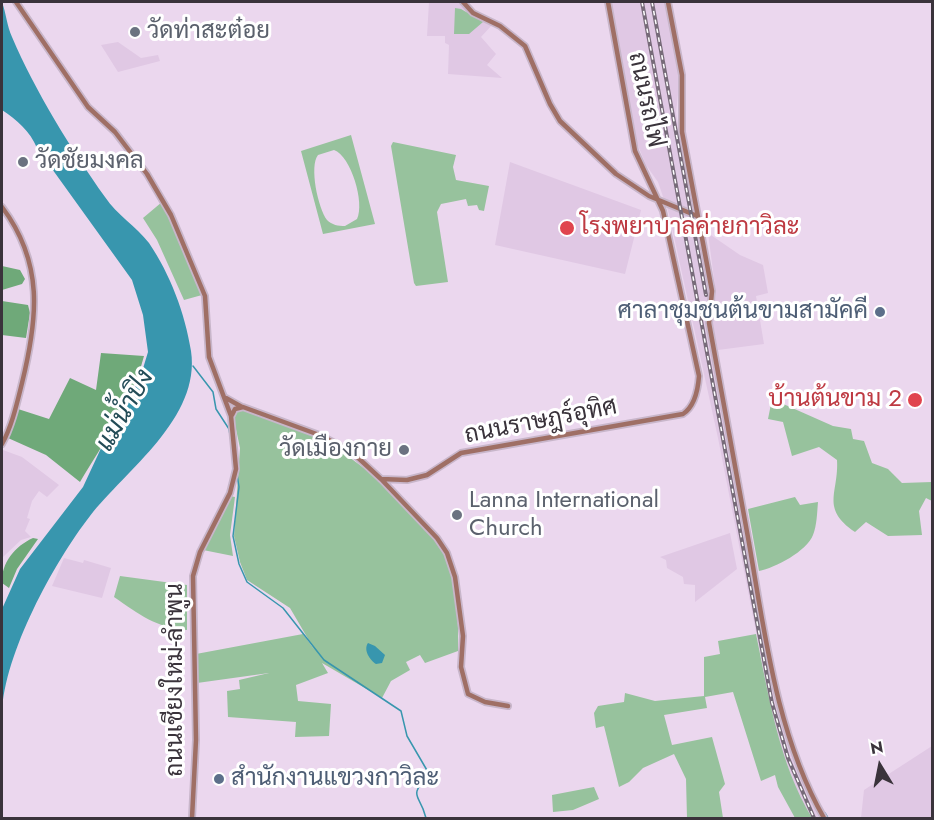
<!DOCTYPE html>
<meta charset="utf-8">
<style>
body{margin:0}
#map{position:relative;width:934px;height:820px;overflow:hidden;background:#ebd7ee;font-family:Jost,sans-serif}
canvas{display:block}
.frame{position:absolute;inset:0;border:3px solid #3a333b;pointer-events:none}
.north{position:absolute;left:850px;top:736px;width:60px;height:60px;-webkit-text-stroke:4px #fff;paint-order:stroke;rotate:350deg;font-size:16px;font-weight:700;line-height:24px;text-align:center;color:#3a333b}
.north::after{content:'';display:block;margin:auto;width:21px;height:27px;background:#3a333b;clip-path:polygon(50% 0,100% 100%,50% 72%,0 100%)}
</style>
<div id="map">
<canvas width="934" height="820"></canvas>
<div class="frame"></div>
<div class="north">N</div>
</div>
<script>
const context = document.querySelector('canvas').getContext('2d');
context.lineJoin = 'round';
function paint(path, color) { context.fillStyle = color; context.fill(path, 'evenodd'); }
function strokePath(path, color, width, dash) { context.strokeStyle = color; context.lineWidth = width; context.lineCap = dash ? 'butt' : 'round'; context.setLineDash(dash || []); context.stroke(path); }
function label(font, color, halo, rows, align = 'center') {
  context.font = font + ' Jost,Sarabun,sans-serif'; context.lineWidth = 6; context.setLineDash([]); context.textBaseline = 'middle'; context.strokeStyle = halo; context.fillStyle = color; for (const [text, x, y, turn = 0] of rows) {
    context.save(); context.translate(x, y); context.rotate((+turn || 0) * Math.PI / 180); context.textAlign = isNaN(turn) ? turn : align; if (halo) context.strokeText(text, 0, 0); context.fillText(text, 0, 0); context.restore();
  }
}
paint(new Path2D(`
 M429 2H460L469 13 492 25 481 37 496 54 487 65 502 78 448 74 449 45 445 43V36H427Z
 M611 2H666L680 75 676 113 710 293 707 320 754 588 778 709 799 773 819 818H810L798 794 776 734 718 438 669 214 658 182 646 165 632 131Z
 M118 42 141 58 158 55 160 61 118 72 101 45Z
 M510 162 641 210 625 274 495 245Z
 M708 233 740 255 763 265 768 293 756 296 764 344 718 350 712 319 716 294Z
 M3 450 22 457 59 485 47 497 39 491 32 501 27 518 30 519 25 531 31 537 21 540 3 557Z
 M730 533 737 569 695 602V585L684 584 683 577 667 568 666 560 660 557Z
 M64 558 83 563 84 560 111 568 102 598 52 586Z
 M932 746V818H861L864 790Z`), '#e0c8e4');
paint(new Path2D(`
 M455 8 461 9 483 22 469 34H454Z
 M351 135 375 224 323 234 301 151ZM334 150C351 156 365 203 357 219L345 226C338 226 332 225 327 220 318 208 309 166 318 155Z
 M393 142 456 155 453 167 456 180 489 186 484 211 479 210 477 205 468 206 466 199 441 204 437 212 448 282 416 286 414 283 391 146Z
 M162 202 202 295 184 300 157 240 143 218Z
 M772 399 833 426 851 429 853 439 864 441 872 463 888 469 902 483 932 482V501L926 498 919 511 922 535 888 536 866 522 855 532C820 508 839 493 837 460L819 447 792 456 783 422 768 419Z
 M237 410C250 409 264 416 276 420 337 441 386 480 426 530 432 538 441 547 445 556 457 583 459 621 458 651L425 663 420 655 406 662 410 670 391 681 382 698 322 663 328 673 296 685 298 701 331 704 329 736 295 737 296 722 228 717 227 691 240 689 239 680 269 673 197 683 196 654 303 634 314 649 290 608 247 580 240 562 234 536 240 448 233 415Z
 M230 496 235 497 230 535 233 556 203 550Z
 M795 497 800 505 818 502C817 513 817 525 813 535 807 551 775 568 759 571L748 509Z
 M120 576 187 585V630C155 627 140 615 114 597Z
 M756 634C769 697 779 763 812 818H795L778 787 775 775 761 781 733 692 705 697 707 708 664 715 672 745 712 737 725 784 719 792 723 818H687L686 779 674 754 643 768 629 782 619 787 604 726 596 728 594 713 598 706 624 702 625 693 655 701 704 696V657L720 654 718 641Z
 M594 787 599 799 573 810 553 812 552 795Z`), '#97c29d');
paint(new Path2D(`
 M2 266 20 270 25 279 22 284 2 290Z
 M2 301 28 305 30 313 26 338 2 335Z
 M101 353 144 356C132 402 104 442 80 482L46 455 8 438 18 409 49 419 70 378 96 390Z
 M33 538 38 539 17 569 9 588 2 583C1 563 15 546 33 538Z`), '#6fa979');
paint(new Path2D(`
 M2 2C6 13 7 26 12 37 35 91 71 149 105 197 117 215 136 226 149 243 170 274 185 313 191 351 201 418 126 470 90 516 54 562 4 654 2 713V609L20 569 83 487 103 444 121 417 141 375 148 352 143 315 132 280 37 148C30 131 17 120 2 110Z
 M368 643 375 646 385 655 382 663 376 664C370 660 363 650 368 643Z`), '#3896ae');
strokePath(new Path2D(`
 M193 366 213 392 216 409 229 429 231 441
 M237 474 239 487 233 536 239 564 247 582 283 608 324 660 401 711 407 736 428 772C408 802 419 790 426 818
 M825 813 828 818`), '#3896ae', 1.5);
const secondary = new Path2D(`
 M16 2 88 107 115 132 147 174 171 215 205 296 209 357 231 416 236 469 230 493 200 552 193 576 196 740 192 818
 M463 2 473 13 500 26 525 46 550 104 560 121 616 174 649 196 697 216
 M668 2 682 75V132L712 291 709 323C723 397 736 470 749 543 765 635 777 736 824 818
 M2 207C44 263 38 318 22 383 17 403 12 426 2 444
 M226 398 242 407
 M232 415 235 409 243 407 322 436 354 454 381 479 437 538 447 553 455 577 463 636 461 667 468 694 485 702 508 706
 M381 479 407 480 427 475 461 453 683 414C695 406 698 390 699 376L663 211 635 151 608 2`);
strokePath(secondary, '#c8b6ca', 8);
strokePath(secondary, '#9f6f65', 4.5);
const rail = new Path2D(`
 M642 2 772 703 788 758 814 818
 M652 2 706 295`);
strokePath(rail, '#776b79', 4);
strokePath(rail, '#fff', 1.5, [4.5]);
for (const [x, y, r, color] of [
 [135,32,6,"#6b7280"],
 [23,162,6,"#6b7280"],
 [567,228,8,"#e0444e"],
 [880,312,6,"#5c6f8a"],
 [915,400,8,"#e0444e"],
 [404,450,6,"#6b7280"],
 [457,515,6,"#6b7280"],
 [219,779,6,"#5c6f8a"]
]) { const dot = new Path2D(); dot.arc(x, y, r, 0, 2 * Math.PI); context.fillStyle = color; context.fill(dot); strokePath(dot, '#fff', 2); }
label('24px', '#5b616d', '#fff', [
 ["วัดท่าสะต๋อย",147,32],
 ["วัดชัยมงคล",35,162],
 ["วัดเมืองกาย",392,450,"right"],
 ["Lanna International",469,501],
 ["Church",469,529]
], 'left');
label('24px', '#3a333b', '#fff', [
 ["ถนนรถไฟ",645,100,78],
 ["ถนนราษฎร์อุทิศ",541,422,-11],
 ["ถนนเชียงใหม่-ลำพูน",176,680,-90]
]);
label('24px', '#be3a42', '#fff', [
 ["โรงพยาบาลค่ายกาวิละ",580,228],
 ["บ้านต้นขาม 2",902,400,"right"]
], 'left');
label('24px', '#4e5e75', '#fff', [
 ["ศาลาชุมชนต้นขามสามัคคี",868,312],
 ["สำนักงานแขวงกาวิละ",231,779,"left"]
], 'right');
label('italic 26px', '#234c57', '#fff', [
 ["แม่น้ำปิง",126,411,-60]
]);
</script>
